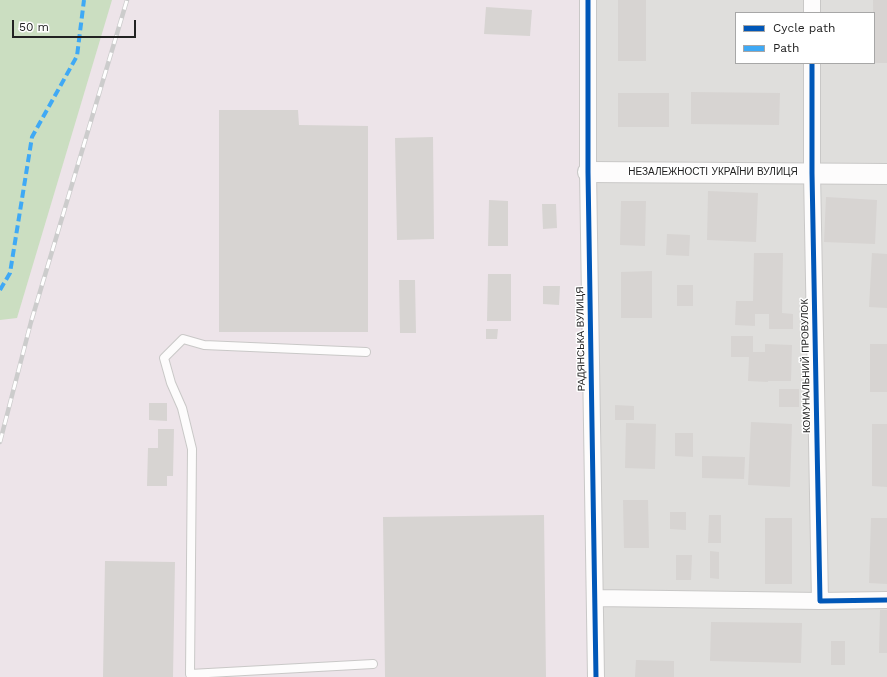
<!DOCTYPE html>
<meta charset="utf-8">
<style>
body{margin:0}
#map{position:relative;width:887px;height:677px;overflow:hidden;background:#f0eeeb;font-family:"Work Sans",sans-serif}
canvas{display:block}
.legend{position:absolute;left:735px;top:12px;width:140px;height:52px;box-sizing:border-box;background:#fff;border:1px solid #a7a7a7;margin:0;padding:5px 7px;list-style:none;font-size:12px;color:#222}
.legend li{display:flex;align-items:center;gap:8px;height:20px}
.legend b{width:20px;border:1px solid #a7a7a7}
.scale{position:absolute;left:12px;top:20px;width:124px;height:18px;box-sizing:border-box;border:2px solid #222;border-top:0;padding-left:5px;font-size:12px;line-height:14px;white-space:nowrap;color:#222;-webkit-text-stroke:3px #fff;paint-order:stroke}
</style>
<div id="map">
<canvas width="887" height="677"></canvas>
<ul class="legend">
<li><b style="height:5px;background:#0057b8"></b>Cycle path</li>
<li><b style="height:5px;background:#3fa9f5"></b>Path</li>
</ul>
<div class="scale">50 m</div>
</div>
<script>
const context = document.querySelector('canvas').getContext('2d');
context.lineJoin = 'round';
function paint(path, color) { context.fillStyle = color; context.fill(path, 'evenodd'); }
function strokePath(path, color, width, dash) { context.strokeStyle = color; context.lineWidth = width; context.lineCap = dash ? 'butt' : 'round'; context.setLineDash(dash || []); context.stroke(path); }
function label(font, color, halo, rows, align = 'center') {
  context.font = font + ' "Work Sans",sans-serif'; context.lineWidth = 3; context.setLineDash([]); context.textBaseline = 'middle'; context.strokeStyle = halo; context.fillStyle = color; for (const [text, x, y, turn = 0] of rows) {
    context.save(); context.translate(x, y); context.rotate((+turn || 0) * Math.PI / 180); context.textAlign = isNaN(turn) ? turn : align; if (halo) context.strokeText(text, 0, 0); context.fillText(text, 0, 0); context.restore();
  }
}
paint(new Path2D(`
 M588 0H887V677H596ZM736 13H874V63H736Z`), '#dfdedc');
paint(new Path2D(`
 M0 0H588L596 677H0Z`), '#ede4e9');
paint(new Path2D(`
 M0 0H112L17 318 0 320Z`), '#cbdec1');
paint(new Path2D(`
 M618 0H646V61H618Z
 M873 0H887V63H874Z
 M486 7 532 10 530 36 484 34Z
 M691 92 780 93 779 125 691 124Z
 M618 93H669V127H618Z
 M219 110H298L299 125 368 126V332H219Z
 M433 137 434 239 397 240 395 138Z
 M708 191 758 193 756 242 707 240Z
 M826 197 877 200 875 244 824 242Z
 M489 200 508 201V246H488Z
 M621 201H646L645 246 620 245Z
 M542 204H556L557 228 543 229Z
 M667 234 690 235 689 256 666 255Z
 M754 253H783L782 313 793 314V329H769V314H755V326L735 325 736 301H753Z
 M872 253 887 254V308L869 307Z
 M652 271V318H621V272Z
 M488 274H511V321H487Z
 M399 280H415L416 333H400Z
 M677 285H693V306H677Z
 M543 286H560L559 305 543 304Z
 M486 329H498L497 339H486Z
 M731 336H753V352H765V344L792 345 791 381H768V382L748 381 749 357H731Z
 M870 344H887V392H870Z
 M779 389H799V407H779Z
 M149 403H167V421L149 420Z
 M615 405 634 406V420H615Z
 M751 422 792 424 790 487 748 485Z
 M626 423 656 424 655 469 625 468Z
 M872 424H887V487L872 486Z
 M158 429H174L173 476H167V486H147L148 448H158Z
 M675 433H693V457L675 456Z
 M702 456 745 457 744 479 702 478Z
 M623 500H648L649 548H624Z
 M670 512H686V530L670 529Z
 M544 515 546 677H385L383 517Z
 M709 515H721V543H708Z
 M765 518H792V584H765Z
 M871 518H887V584L869 583Z
 M710 551 719 552V579L710 578Z
 M676 555H692L691 580H676Z
 M105 561 175 562 173 677H103Z
 M880 610H887V653H879Z
 M711 622 802 623 801 663 710 661Z
 M831 641H845V665H831Z
 M636 660 674 661V677H635Z`), '#d7d4d2');
const service = new Path2D(`
 M366 352 204 345 183 339 164 358 171 383 182 408 192 449 190 674 373 664`);
const minor = new Path2D(`
 M588 0V172L596 677
 M812 13V0
 M812 63V173L820 601 887 600
 M595 598 820 601`);
const tertiary = new Path2D(`
 M588 172 887 174`);
strokePath(service, '#c9c8c7', 10);
strokePath(minor, '#c9c8c7', 18);
strokePath(tertiary, '#c9c8c7', 22);
strokePath(service, '#fdfcfc', 8);
strokePath(minor, '#fdfcfc', 16);
strokePath(tertiary, '#fdfcfc', 20);
const rail = new Path2D(`
 M0 442 31 322 127 0`);
strokePath(rail, '#ccc', 4.5);
strokePath(rail, '#fff', 3, [9]);
strokePath(new Path2D(`
 M0 290 10 273 32 137 77 56 84 0`), '#3fa9f5', 4, [8, 4]);
strokePath(new Path2D(`
 M588 0V172L596 677
 M812 63V173L820 601 887 600`), '#0057b8', 5);
label('10px', '#222', '#fff', [
 ["НЕЗАЛЕЖНОСТІ УКРАЇНИ ВУЛИЦЯ",713,172],
 ["РАДЯНСЬКА ВУЛИЦЯ",581,339,-91],
 ["КОМУНАЛЬНИЙ ПРОВУЛОК",806,366,-91]
]);
</script>
